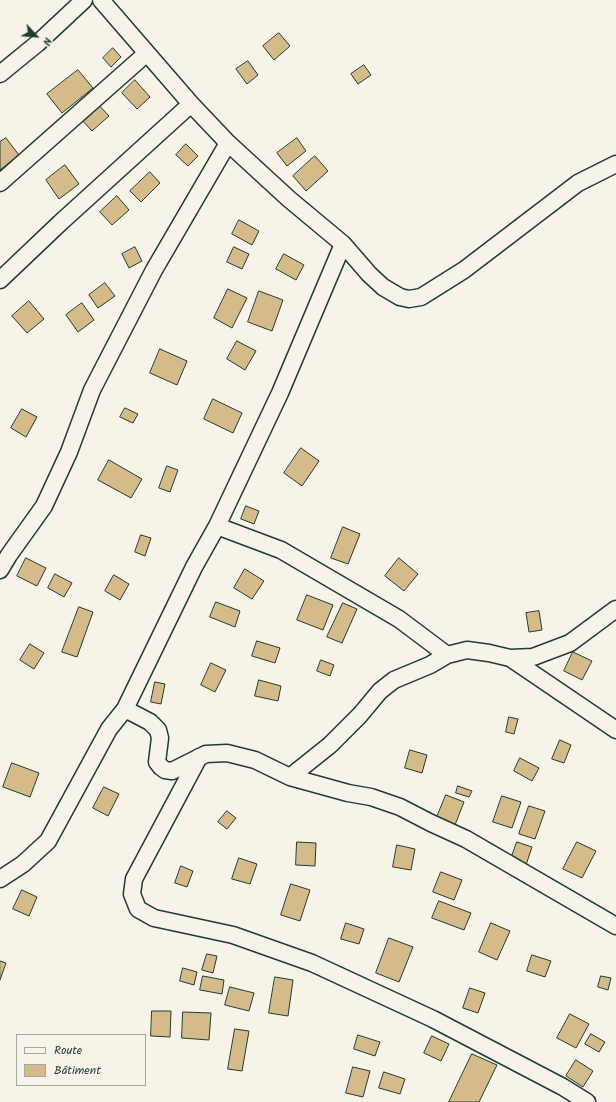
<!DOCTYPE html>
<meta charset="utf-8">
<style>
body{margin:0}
#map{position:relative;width:616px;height:1102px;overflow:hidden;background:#f7f3e8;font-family:Kalam,sans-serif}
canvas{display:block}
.legend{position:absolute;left:16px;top:1034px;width:130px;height:52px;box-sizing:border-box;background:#f7f3e8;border:1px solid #a1aaa0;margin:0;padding:5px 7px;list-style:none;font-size:12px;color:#1f3d34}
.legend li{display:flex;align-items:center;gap:8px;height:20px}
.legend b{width:20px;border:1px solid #a1aaa0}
.north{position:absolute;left:16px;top:16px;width:40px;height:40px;-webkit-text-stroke:3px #f7f3e8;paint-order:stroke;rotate:116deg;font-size:11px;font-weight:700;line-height:16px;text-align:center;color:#1f3d34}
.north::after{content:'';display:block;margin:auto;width:14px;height:18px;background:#1f3d34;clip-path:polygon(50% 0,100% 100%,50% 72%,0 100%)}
</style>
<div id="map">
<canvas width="616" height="1102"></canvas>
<ul class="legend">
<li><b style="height:5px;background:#f7f3e8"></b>Route</li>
<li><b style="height:11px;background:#d5ba8a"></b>Bâtiment</li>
</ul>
<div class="north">N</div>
</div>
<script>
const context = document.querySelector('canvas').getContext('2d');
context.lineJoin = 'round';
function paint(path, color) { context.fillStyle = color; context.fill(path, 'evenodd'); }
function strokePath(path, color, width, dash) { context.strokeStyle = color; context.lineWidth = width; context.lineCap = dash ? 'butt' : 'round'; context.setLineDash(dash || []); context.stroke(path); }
const building = new Path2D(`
 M279 33 290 46 274 60 263 46Z
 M113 48 121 57 111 67 103 58Z
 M248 61 258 75 247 84 236 69Z
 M364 65 371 75 358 84 351 74Z
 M78 70 93 88 62 113 47 94Z
 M135 80 150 97 137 109 122 93Z
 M97 103 109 116 92 131 81 119Z
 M6 138 19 155 0 170V142Z
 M297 138 306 151 287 166 277 153Z
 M186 144 198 156 188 166 176 155Z
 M315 156 328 171 306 191 293 176Z
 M65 165 79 184 59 199 46 180Z
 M150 172 160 183 141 202 130 191Z
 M117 196 129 210 112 225 100 212Z
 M239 220 259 231 252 245 232 234Z
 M135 247 142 261 129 268 122 254Z
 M234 247 249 254 242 269 227 262Z
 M284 254 304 265 296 280 276 269Z
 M105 283 115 296 98 308 89 295Z
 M228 289 247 298 232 328 214 318Z
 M259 291 283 300 272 331 248 322Z
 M29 301 44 319 27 333 12 316Z
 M82 303 94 320 78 332 66 315Z
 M237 341 256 351 245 370 227 359Z
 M160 349 187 361 177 385 150 373Z
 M213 399 242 413 233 433 204 419Z
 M125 408 138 414 133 423 120 417Z
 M22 409 37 417 26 437 11 428Z
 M301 448 319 461 302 486 284 473Z
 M109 460 142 479 131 498 98 480Z
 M167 466 178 470 170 492 159 488Z
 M246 506 259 511 254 524 241 519Z
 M343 527 360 534 348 564 331 558Z
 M141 535 151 538 145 556 135 552Z
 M26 558 46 568 37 586 17 576Z
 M399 558 418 574 404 591 385 576Z
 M245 569 264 581 252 599 234 588Z
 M55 574 72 583 64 597 48 588Z
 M114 575 129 584 120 600 105 591Z
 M307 595 333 605 323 630 297 620Z
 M216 602 240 611 235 627 210 617Z
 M343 603 357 609 342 643 327 637Z
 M79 607 93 612 77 657 62 652Z
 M539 611 542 630 529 632 526 613Z
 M257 641 280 648 275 663 252 656Z
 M30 644 44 653 34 669 20 660Z
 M573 652 592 661 582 680 564 671Z
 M321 660 334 665 330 676 317 671Z
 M211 663 226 670 215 692 201 685Z
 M259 680 281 686 278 701 255 696Z
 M155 682 165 684 161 704 151 702Z
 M509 717 518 719 514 734 506 732Z
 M560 740 571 745 564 763 552 759Z
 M410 750 427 755 422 773 405 768Z
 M520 758 539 768 532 781 514 771Z
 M12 763 39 773 30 797 3 787Z
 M458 786 472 791 469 797 456 793Z
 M104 787 119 794 108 816 93 808Z
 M446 795 464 802 455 825 437 817Z
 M502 796 521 802 512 828 493 822Z
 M529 806 545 811 535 839 519 834Z
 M227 811 236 818 227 829 218 822Z
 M297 842 316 843 315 866 296 865Z
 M517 842 532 847 526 865 511 859Z
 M577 842 596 851 582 878 563 869Z
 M397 845 415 849 411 870 393 867Z
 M239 858 257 864 250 884 232 879Z
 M181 866 193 871 187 887 175 883Z
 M441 872 462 880 454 900 433 892Z
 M291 884 310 890 300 921 281 915Z
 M22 890 37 897 29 916 13 909Z
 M439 901 471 913 464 930 432 918Z
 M346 923 364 929 359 944 341 939Z
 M491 923 510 931 497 960 479 952Z
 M389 938 413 947 399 982 376 973Z
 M207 954 217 956 213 973 202 970Z
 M532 955 551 961 545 977 527 971Z
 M0 961 6 963 0 980Z
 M183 968 197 972 194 985 180 981Z
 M203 976 224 980 222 994 200 990Z
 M601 976 611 978 608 990 598 987Z
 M275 977 293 980 288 1016 269 1013Z
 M230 987 254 993 249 1011 225 1005Z
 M470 988 485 993 478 1013 463 1008Z
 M152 1011H171L170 1037 151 1036Z
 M183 1012 211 1013 209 1040 182 1038Z
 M570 1014 589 1024 576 1048 557 1038Z
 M235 1029 249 1031 242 1071 228 1069Z
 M591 1034 605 1042 599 1052 585 1044Z
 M358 1035 380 1042 375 1056 354 1049Z
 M432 1036 449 1044 441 1061 424 1053Z
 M472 1054 497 1065 479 1102H449Z
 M576 1060 593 1071 583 1087 566 1076Z
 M353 1067 370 1071 363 1097 346 1093Z
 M384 1072 405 1079 400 1094 379 1088Z`);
paint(building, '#d5ba8a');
strokePath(building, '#1f3d34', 1);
const street = new Path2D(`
 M101 0 191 104 228 143 289 199 343 244 369 274 383 287 400 297 409 299 421 297 464 270 578 183 616 164
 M0 74 38 43 84 0
 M0 183 147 53
 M0 280 60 223 191 104
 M217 526 281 550 399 619 447 655
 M0 570 9 555 44 506 69 452 92 390 154 270 228 143
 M510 658 616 730
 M125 709 150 722 158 730 160 738 157 762 161 767 165 770 172 771 206 754 227 753 255 760 290 777 348 793 371 797 400 807 431 823 466 839 616 926
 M199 757 134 879 132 894 138 909 154 918 233 935 312 963 433 1019 563 1087 587 1102
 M290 777 330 745 360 715 380 691 394 680 430 665 447 655 467 650 489 653 510 658 533 657 570 643 616 609
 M0 879 23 864 48 841 109 729 125 709 194 567 217 526 280 393 343 244`);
strokePath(street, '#1f3d34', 19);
strokePath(street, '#f7f3e8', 16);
</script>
